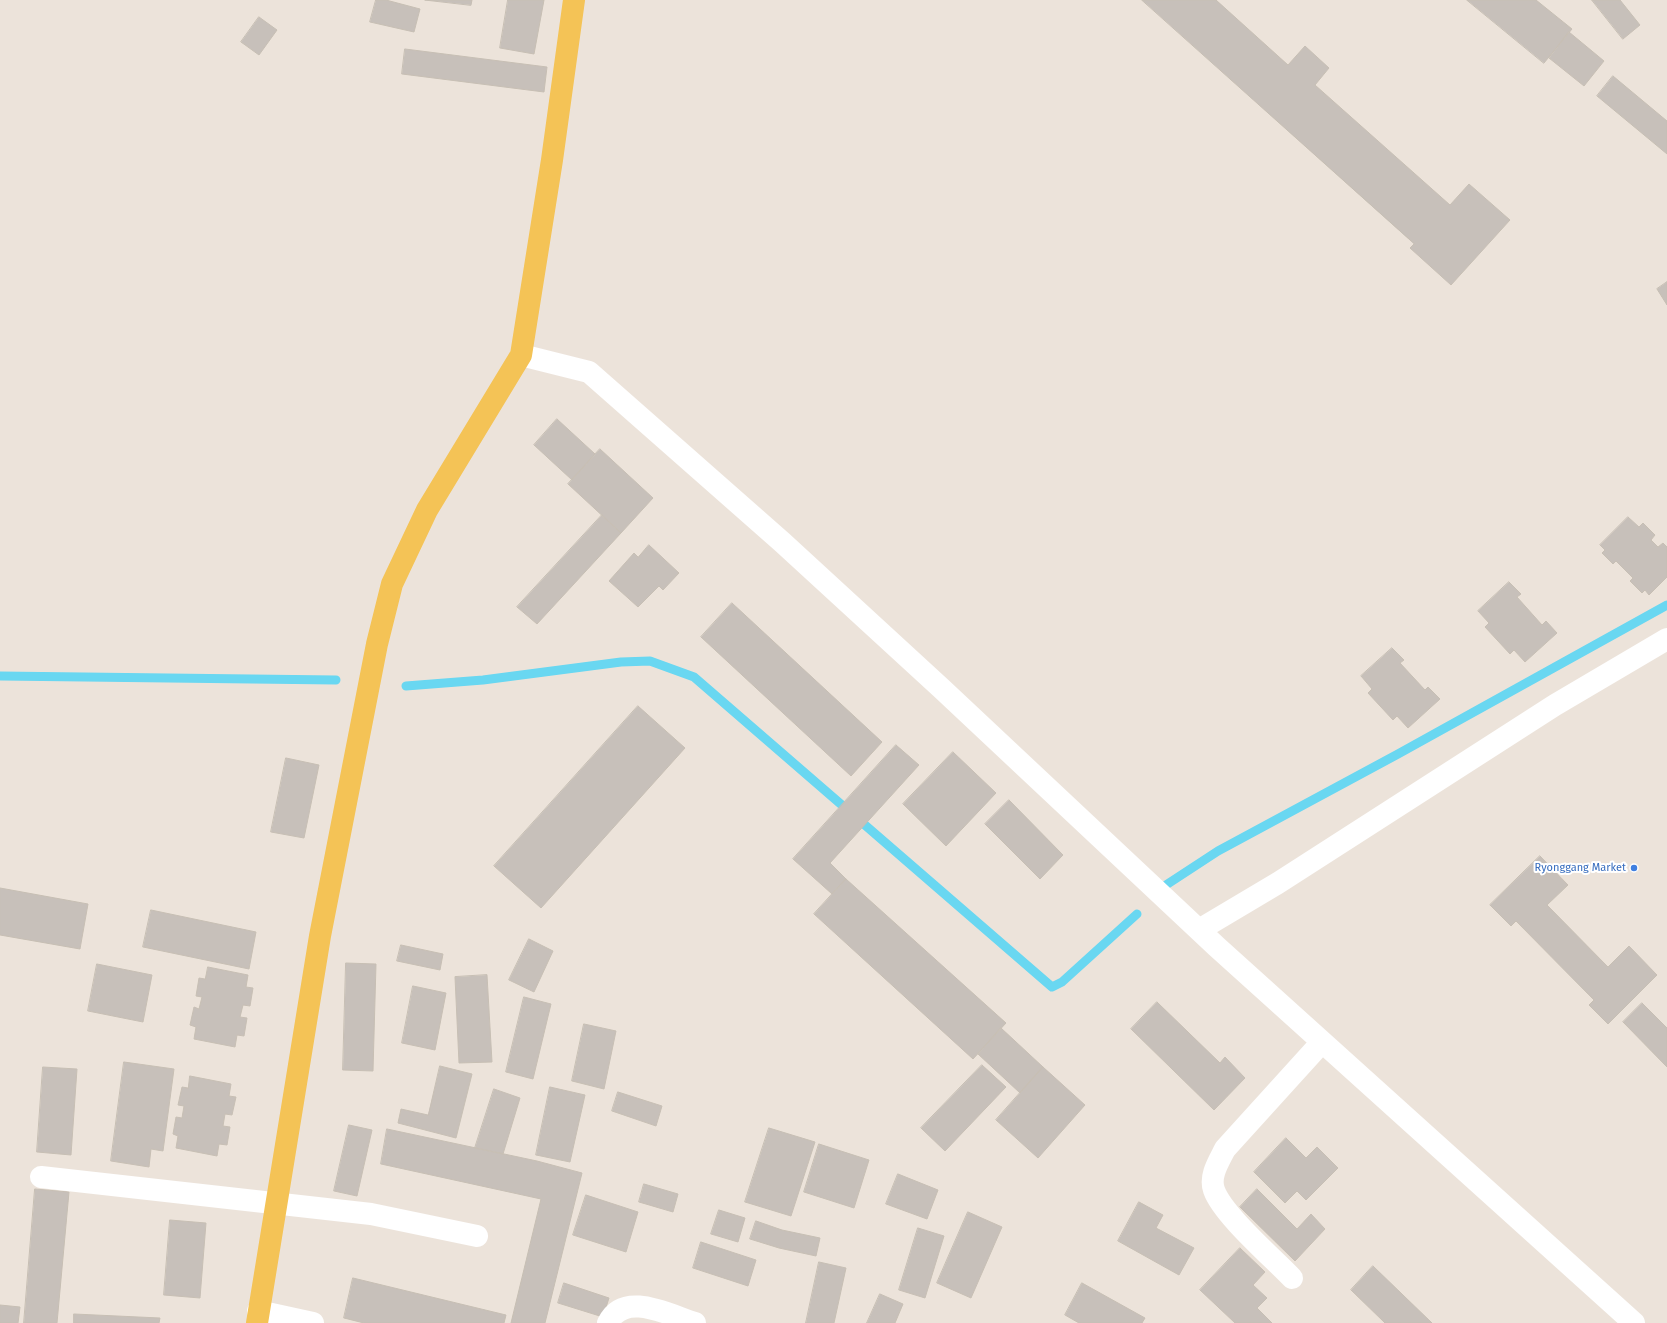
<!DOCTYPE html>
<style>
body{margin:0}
canvas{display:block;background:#ece3da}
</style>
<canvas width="1667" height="1323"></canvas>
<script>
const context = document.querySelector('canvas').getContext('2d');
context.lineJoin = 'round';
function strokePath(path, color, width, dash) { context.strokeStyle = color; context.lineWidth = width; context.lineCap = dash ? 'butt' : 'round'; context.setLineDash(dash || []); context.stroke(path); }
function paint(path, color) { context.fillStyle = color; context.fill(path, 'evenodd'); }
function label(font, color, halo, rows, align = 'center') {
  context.font = font + ' "Fira Sans",sans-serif'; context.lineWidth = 4; context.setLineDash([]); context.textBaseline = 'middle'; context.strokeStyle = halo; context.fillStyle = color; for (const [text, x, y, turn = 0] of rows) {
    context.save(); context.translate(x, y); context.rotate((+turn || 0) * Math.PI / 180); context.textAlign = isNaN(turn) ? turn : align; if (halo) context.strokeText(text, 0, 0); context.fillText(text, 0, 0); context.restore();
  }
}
strokePath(new Path2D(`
 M0 676 336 680
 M406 686 483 680 621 662 650 661 694 677 1052 987 1062 982 1137 914
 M1166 885 1218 851 1398 754 1667 605`), '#69d7f1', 9);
const building = new Path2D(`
 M376 0H386L420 9 414 32 370 22Z
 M425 0H472L471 5Z
 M508 0H544L534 54 500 48Z
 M1142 0H1216L1288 65 1305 46 1329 68 1315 85 1450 205 1469 184 1510 220 1451 285 1410 248 1414 244Z
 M1467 0H1536L1572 29 1544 63Z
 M1592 0H1620L1640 25 1623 39Z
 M259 17 277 30 259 55 241 42Z
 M1569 32 1604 61 1584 86 1549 58Z
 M405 49 547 67 544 92 402 74Z
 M1613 76 1667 121V154L1597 96Z
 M1667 282V305L1657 289Z
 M557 419 595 454 572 480 534 445Z
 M600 449 653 498 621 533 568 484Z
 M602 515 621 533 537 624 517 607Z
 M1628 517 1639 527 1643 523 1655 535 1651 540 1658 547 1663 543 1667 547V577L1649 595 1645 590 1642 593 1630 581 1633 578 1616 561 1613 564 1602 553 1605 550 1600 545Z
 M649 545 679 573 663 590 659 586 638 607 609 581 634 553 638 557Z
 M1509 582 1521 594 1517 597 1542 625 1546 621 1557 633 1525 662 1514 650 1510 654 1485 627 1489 623 1478 611Z
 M732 603 882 742 851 776 701 637Z
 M1392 648 1404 660 1400 663 1425 690 1428 687 1440 699 1408 728 1397 716 1393 720 1368 693 1372 689 1361 676Z
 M638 706 685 748 541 908 494 866Z
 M896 745 919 765 830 863 846 879 832 894 793 859Z
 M953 752 996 793 946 846 903 804Z
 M286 758 319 765 304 838 271 832Z
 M1009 800 1063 855 1040 879 985 824Z
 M1540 856 1568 885 1547 905 1608 967 1629 946 1657 975 1608 1024 1589 1005 1594 1000 1516 921 1511 926 1490 905Z
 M846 879 1006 1023 973 1059 814 914Z
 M0 888 88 904 80 949 0 935Z
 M151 910 256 932 249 969 143 947Z
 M529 939 553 951 534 992 509 980Z
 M401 945 443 954 440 970 397 961Z
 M346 963 376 964 373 1071 343 1070Z
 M97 964 152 975 143 1022 88 1011Z
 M208 967 248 975 246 987 253 988 250 1006 243 1005 240 1017 247 1018 244 1036 237 1035 235 1047 194 1039 196 1027 190 1025 194 1007 199 1009 202 997 196 996 199 978 205 979Z
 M487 975 492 1062 459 1063 455 977Z
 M413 986 446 993 435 1050 402 1043Z
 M524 997 551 1004 533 1079 506 1072Z
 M1157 1002 1220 1063 1225 1057 1245 1078 1214 1110 1131 1029Z
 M1642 1003 1667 1028V1067L1623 1022Z
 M584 1024 616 1031 604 1089 572 1081Z
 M1001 1028 1043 1067 1020 1093 978 1054Z
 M124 1062 174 1069 163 1151 151 1149 149 1167 111 1161Z
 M982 1065 1006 1087 945 1151 921 1128Z
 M440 1066 472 1074 456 1138 398 1123 401 1109 428 1115Z
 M43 1067 77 1069 71 1155 37 1152Z
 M1043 1067 1085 1105 1038 1158 996 1120Z
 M190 1076 231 1084 229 1096 236 1097 232 1115 225 1114 223 1126 230 1127 227 1145 219 1144 217 1156 176 1148 178 1136 173 1134 176 1117 182 1118 184 1106 178 1105 182 1087 188 1088Z
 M550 1087 585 1095 570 1162 536 1155Z
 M494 1089 520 1098 503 1154 475 1148Z
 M618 1092 662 1106 656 1126 612 1111Z
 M349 1125 372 1130 357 1196 334 1191Z
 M769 1128 815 1142 791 1216 745 1202Z
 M387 1129 537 1161 582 1173 545 1323H511L541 1199 381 1164Z
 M1286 1138 1306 1158 1317 1147 1338 1168 1306 1200 1297 1191 1285 1203 1254 1172Z
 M819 1144 869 1160 854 1208 804 1192Z
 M898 1174 938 1190 927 1219 886 1204Z
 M644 1184 678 1194 673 1212 639 1202Z
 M35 1189 69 1192 57 1323H24Z
 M1257 1189 1297 1229 1311 1214 1325 1229 1295 1261 1240 1207Z
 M586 1195 638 1212 626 1252 573 1235Z
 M1139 1202 1163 1215 1156 1228 1194 1248 1179 1275 1118 1241Z
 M719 1210 745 1218 738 1242 711 1234Z
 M968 1212 1002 1227 971 1298 937 1283Z
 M170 1220 206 1223 200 1298 164 1295Z
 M756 1221 782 1230 820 1238 816 1256 779 1248 750 1239Z
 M918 1228 944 1236 925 1298 899 1290Z
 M701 1242 756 1260 748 1286 693 1268Z
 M1240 1248 1265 1272 1253 1285 1267 1298 1257 1308 1272 1323H1235L1200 1290Z
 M819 1262 846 1268 834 1323H806Z
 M1373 1266 1432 1323H1385L1351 1290Z
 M353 1278 506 1315 504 1323H364L344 1318Z
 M564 1283 609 1298 603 1317 558 1303Z
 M1082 1283 1145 1318 1142 1323H1079L1065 1315Z
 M880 1294 903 1304 895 1323H867Z
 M0 1305 20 1307 18 1323H0Z
 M74 1314 160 1318 159 1323H74Z`);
paint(building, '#c7c0ba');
strokePath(building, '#c7bfb4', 1);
strokePath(new Path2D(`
 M521 355 589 372 782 542 941 688 1217 947 1634 1323
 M1199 930 1278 883 1555 705 1667 639
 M41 1177 371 1214 477 1236
 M1292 1278C1272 1257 1223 1215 1214 1190 1209 1176 1219 1161 1225 1149L1322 1042
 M258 1311 313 1323
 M608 1323C624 1290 669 1315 695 1323`), '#fff', 22);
strokePath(new Path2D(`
 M257 1323 320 936 377 644 392 584 427 510 521 355 552 160 574 0`), '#f4c356', 22);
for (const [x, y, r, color] of [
 [1634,868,4,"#3f7fe0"]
]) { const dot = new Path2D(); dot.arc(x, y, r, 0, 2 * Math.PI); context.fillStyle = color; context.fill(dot); strokePath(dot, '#fff', 1.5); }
label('11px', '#366cbe', '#fff', [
 ["Ryonggang Market",1626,868]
], 'right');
</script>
